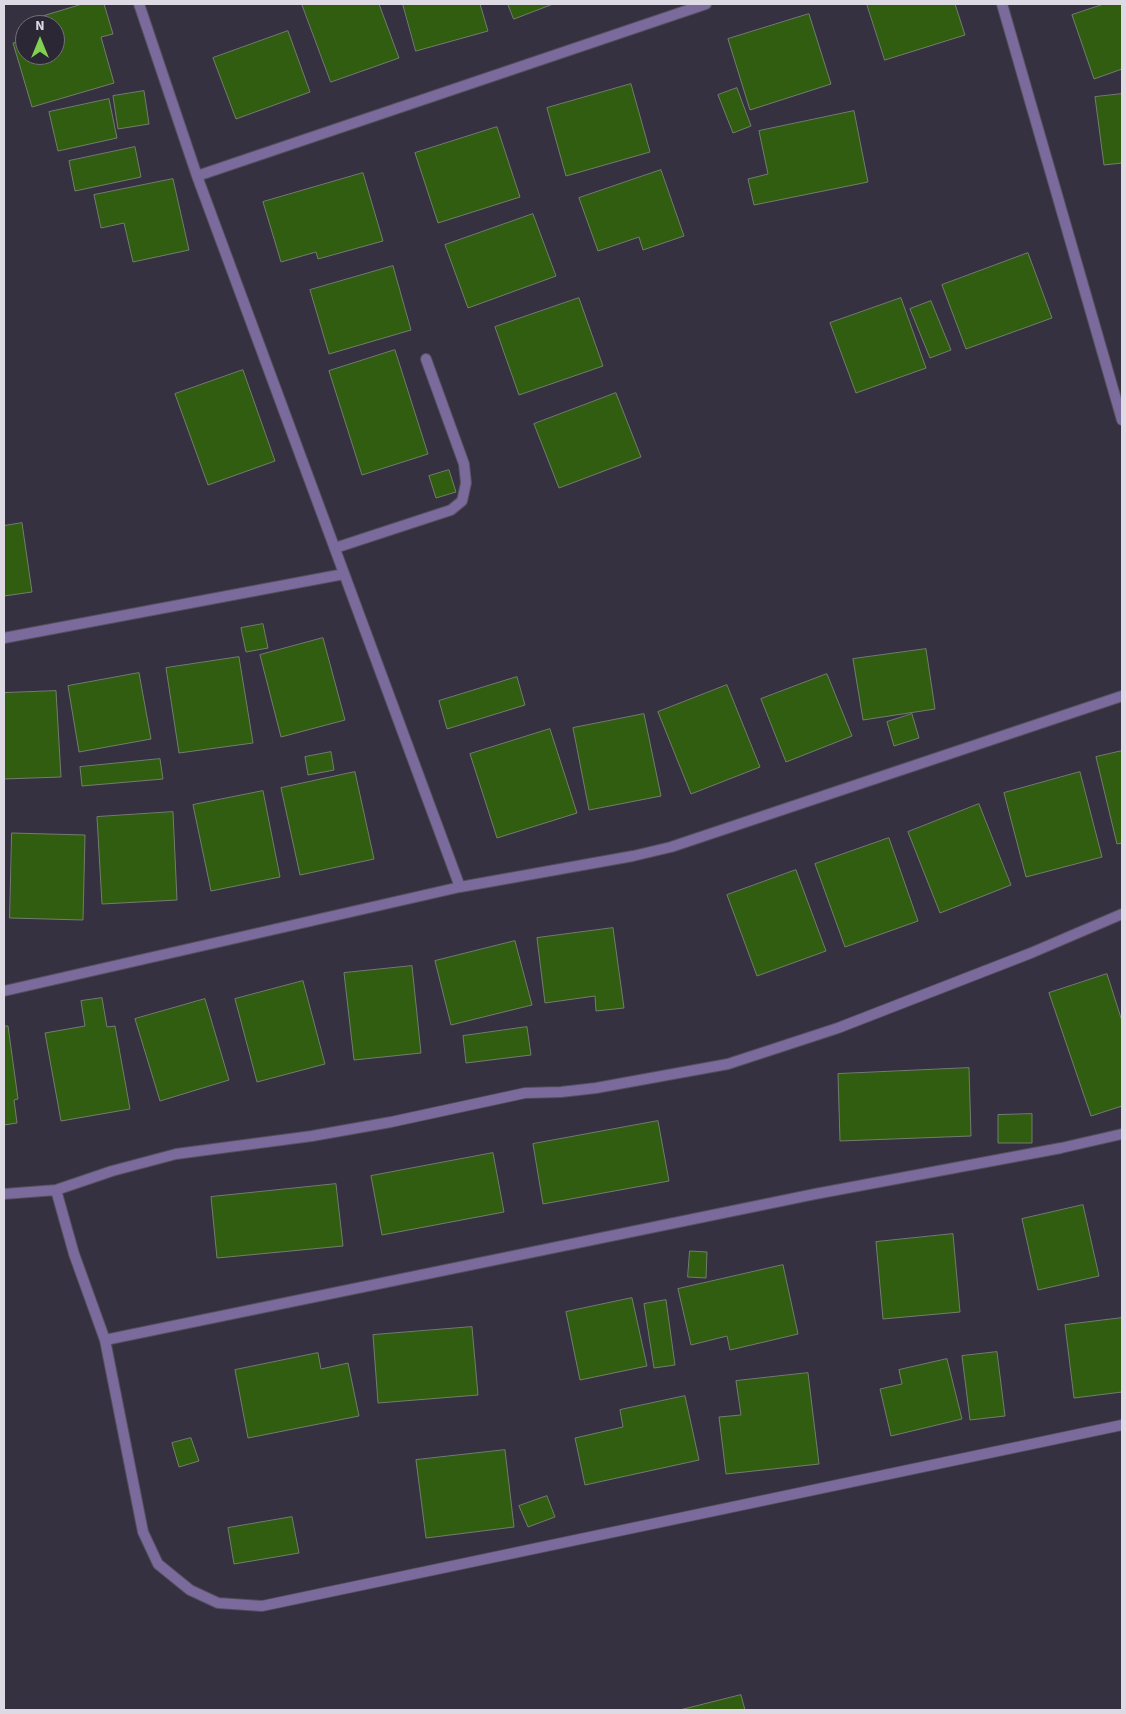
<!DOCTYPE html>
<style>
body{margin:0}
#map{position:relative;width:1126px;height:1714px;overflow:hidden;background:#363140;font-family:"Source Sans 3",sans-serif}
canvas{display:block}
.frame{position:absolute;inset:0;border:5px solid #dddae3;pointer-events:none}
.north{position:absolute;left:15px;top:15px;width:50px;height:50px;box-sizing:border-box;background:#2c2735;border:1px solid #736f7b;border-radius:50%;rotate:0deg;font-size:14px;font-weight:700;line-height:20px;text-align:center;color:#dddae3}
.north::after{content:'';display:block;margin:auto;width:18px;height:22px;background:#81d050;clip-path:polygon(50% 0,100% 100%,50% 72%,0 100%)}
</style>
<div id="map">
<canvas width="1126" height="1714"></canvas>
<div class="frame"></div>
<div class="north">N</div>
</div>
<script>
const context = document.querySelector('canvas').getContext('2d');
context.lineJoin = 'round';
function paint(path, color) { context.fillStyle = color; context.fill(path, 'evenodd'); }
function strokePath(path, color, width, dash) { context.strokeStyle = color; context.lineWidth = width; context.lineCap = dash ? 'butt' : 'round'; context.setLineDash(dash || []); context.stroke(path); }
const building = new Path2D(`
 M78 4H104L113 34 101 37 114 83 32 107 13 43 25 40V55H55V25H39L36 18 79 5Z
 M302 4H379L399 58 331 82Z
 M403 4H480L488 31 416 51Z
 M508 4H553L514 19Z
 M867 4H955L965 35 885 60Z
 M1104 4H1122V69L1094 79 1072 15Z
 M809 14 831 84 750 110 728 39Z
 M288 31 310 92 236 119 213 58Z
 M631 84 650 152 566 176 547 108Z
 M737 88 751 126 733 133 718 95Z
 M144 91 149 124 118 129 113 96Z
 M1122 94V163L1104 165 1095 97Z
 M109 99 117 138 58 151 49 112Z
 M854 111 868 182 754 205 748 179 768 174 759 131Z
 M497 127 520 197 438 223 415 153Z
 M135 147 141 177 75 191 69 161Z
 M661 170 684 236 643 250 639 237 598 251 579 198Z
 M363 173 383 241 318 259 316 252 281 262 263 202Z
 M173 179 189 250 133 262 124 223 101 228 94 195Z
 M533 214 556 276 468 308 445 245Z
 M1028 253 1052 318 966 349 942 285Z
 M393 266 411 330 329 354 310 290Z
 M579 298 603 366 519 395 495 327Z
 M901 298 926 368 856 393 830 323Z
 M931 301 951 350 930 358 910 309Z
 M395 350 428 454 362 475 329 371Z
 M243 370 275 461 208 485 175 394Z
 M616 393 641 457 559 488 534 424Z
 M449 470 456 492 436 498 429 476Z
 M22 523 32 592 4 596V526Z
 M263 624 268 648 246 652 241 628Z
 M323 638 345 720 281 737 260 655Z
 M926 649 935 709 863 720 853 659Z
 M239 657 253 743 179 753 166 668Z
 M139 673 151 739 79 752 68 686Z
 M827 674 852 736 786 762 761 699Z
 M517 677 525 705 447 729 439 701Z
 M727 685 760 767 691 794 658 712Z
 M56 691 61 777 4 779V693Z
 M644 714 661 796 589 810 573 728Z
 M912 714 919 738 894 746 887 722Z
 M550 729 577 813 497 838 470 754Z
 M1122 751V843L1117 844 1096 757Z
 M331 752 334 770 308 775 305 757Z
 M160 759 163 779 82 786 80 767Z
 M355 772 374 859 300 875 281 788Z
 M1080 772 1102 857 1026 877 1004 793Z
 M263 791 280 877 211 891 193 805Z
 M979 804 1011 885 940 913 908 832Z
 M173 812 177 900 102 904 97 817Z
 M12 833 85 835 83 920 10 918Z
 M889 838 918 921 845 947 815 864Z
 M796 870 826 951 757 976 727 895Z
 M613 928 624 1008 596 1011 595 996 545 1003 537 938Z
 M515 941 532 1005 451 1025 435 961Z
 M412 966 421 1053 354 1060 344 973Z
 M1107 974 1122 1021V1106L1091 1116 1049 993Z
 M303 981 325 1064 257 1082 235 999Z
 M102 998 107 1027 115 1026 130 1109 61 1121 45 1033 85 1026 81 1001Z
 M205 999 229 1080 160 1101 135 1019Z
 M4 1026H8L18 1099 14 1100 17 1123 4 1125Z
 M527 1027 531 1055 466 1063 463 1036Z
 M969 1068 971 1136 840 1141 838 1074Z
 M1032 1114V1143H998V1115Z
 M658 1121 669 1181 543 1204 533 1144Z
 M493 1153 504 1212 382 1235 371 1176Z
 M336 1184 343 1246 217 1258 211 1197Z
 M1083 1205 1099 1276 1038 1290 1022 1219Z
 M953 1234 960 1312 883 1319 876 1242Z
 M690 1251 707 1252 706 1278 688 1277Z
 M783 1265 798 1334 730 1350 727 1336 691 1345 678 1289Z
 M632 1298 647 1366 580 1380 566 1312Z
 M666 1300 675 1365 654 1368 644 1304Z
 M1122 1318V1392L1074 1398 1065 1325Z
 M472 1327 478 1395 378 1403 373 1335Z
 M997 1352 1005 1416 970 1420 962 1356Z
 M318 1353 321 1369 348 1363 359 1416 248 1438 235 1370Z
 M947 1359 962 1419 891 1436 880 1389 902 1384 899 1370Z
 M808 1373 819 1464 726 1474 719 1417 741 1415 736 1381Z
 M685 1396 699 1460 585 1485 575 1438 623 1427 620 1410Z
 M191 1438 199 1461 179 1467 172 1443Z
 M505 1450 514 1527 426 1538 416 1460Z
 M547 1496 555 1517 528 1527 519 1506Z
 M292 1517 299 1553 234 1564 228 1528Z
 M741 1695 745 1710H680Z`);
paint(building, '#315d10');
strokePath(building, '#727d6d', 1);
const service = new Path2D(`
 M335 548 451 510 462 501 466 483 464 464 426 359`);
const minor = new Path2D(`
 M139 4 197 176 460 887
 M1002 4 1122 420
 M197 176 706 4
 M4 638 344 574
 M4 991 460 887 633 856 671 847 1122 696
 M56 1190 74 1254 105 1340 143 1532 158 1564 190 1590 218 1603 262 1606 1122 1425
 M4 1194 56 1190 112 1171 176 1154 312 1136 391 1122 525 1093 561 1092 596 1088 728 1064 838 1028 1031 953 1122 914
 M105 1340 815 1194 1061 1148 1122 1134`);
strokePath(service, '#544f5d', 12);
strokePath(minor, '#544f5d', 12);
strokePath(service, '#7b6a9c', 10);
strokePath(minor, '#7b6a9c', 10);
</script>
